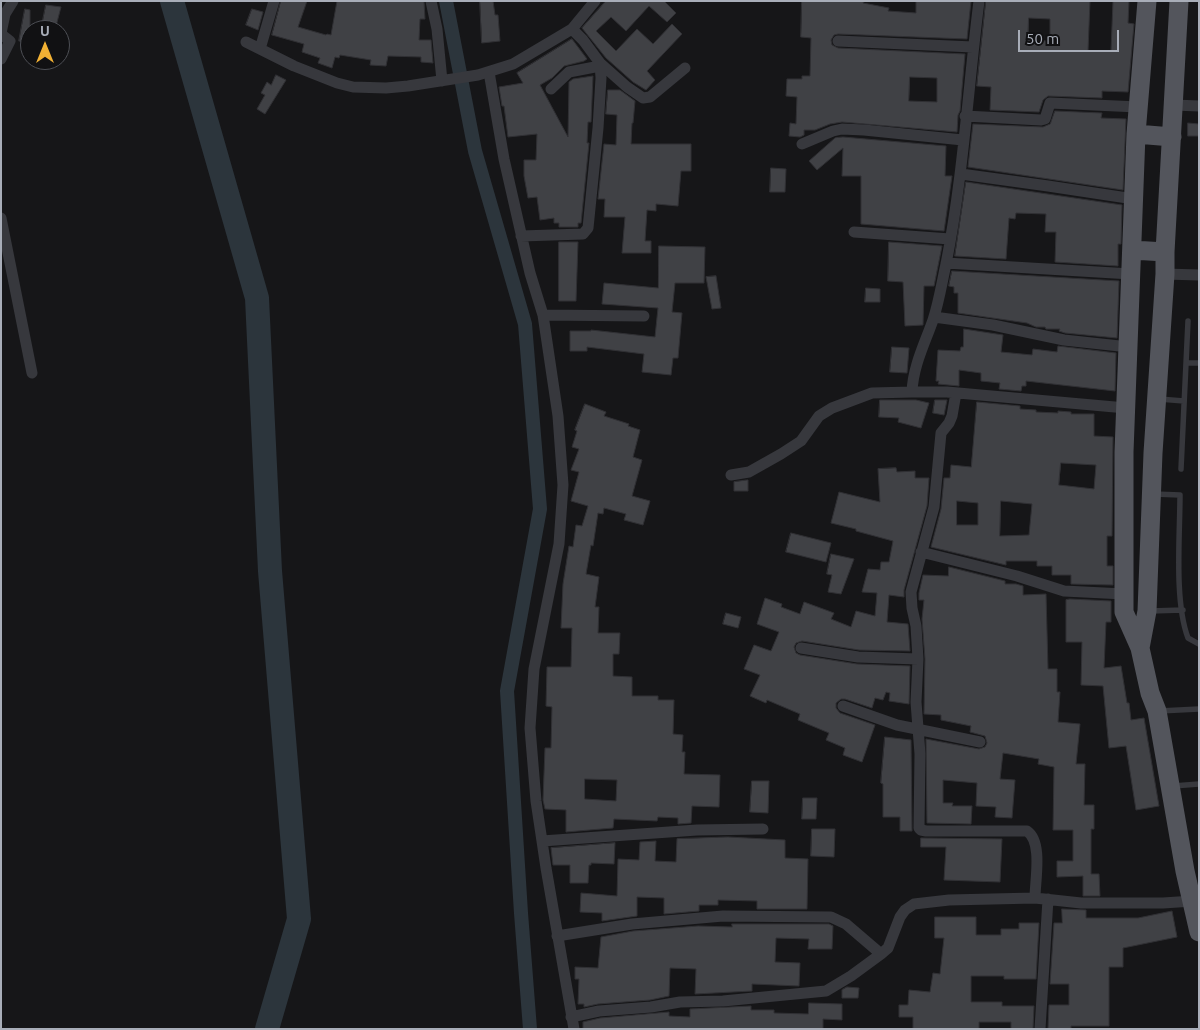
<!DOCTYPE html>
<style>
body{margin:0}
#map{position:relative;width:1200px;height:1030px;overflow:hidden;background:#161618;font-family:Ubuntu,sans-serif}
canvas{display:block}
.frame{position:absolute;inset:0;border:2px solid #a8adb8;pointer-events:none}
.north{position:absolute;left:20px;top:20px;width:50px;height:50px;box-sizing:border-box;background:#111113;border:1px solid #4d4f55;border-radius:50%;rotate:0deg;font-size:14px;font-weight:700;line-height:20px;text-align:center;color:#a8adb8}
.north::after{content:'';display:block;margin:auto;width:18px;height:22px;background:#f2b134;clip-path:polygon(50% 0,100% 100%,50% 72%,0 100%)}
.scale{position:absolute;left:1018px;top:30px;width:101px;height:22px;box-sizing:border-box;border:2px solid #a8adb8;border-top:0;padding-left:6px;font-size:15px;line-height:18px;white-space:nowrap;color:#a8adb8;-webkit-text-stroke:4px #111113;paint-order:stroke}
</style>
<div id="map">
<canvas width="1200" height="1030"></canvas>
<div class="frame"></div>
<div class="north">U</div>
<div class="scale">50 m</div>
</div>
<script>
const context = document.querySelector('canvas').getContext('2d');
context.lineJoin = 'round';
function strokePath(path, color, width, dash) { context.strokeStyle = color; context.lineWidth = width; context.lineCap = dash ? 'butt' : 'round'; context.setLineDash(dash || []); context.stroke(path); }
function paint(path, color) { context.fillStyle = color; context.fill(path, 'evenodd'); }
strokePath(new Path2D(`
 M446 1 475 151 525 324 540 509 507 691 521 913 530 1029`), '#2c353c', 14);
strokePath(new Path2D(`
 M172 1 257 298 270 571 299 919 267 1029`), '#2c353c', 24);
const building = new Path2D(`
 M281 1H307L298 27 326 35 327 34 331 35 337 1H424L425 19H420L419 40H431L433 63 421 62V57L388 56 386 66 370 65 371 60 340 55 339 58 335 57 332 68 318 63 320 58 302 52 304 44 272 35Z
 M480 1H493L495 15H498L500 41 482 43Z
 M606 1H664L676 13 667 22 649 6 626 31 611 17 596 31 616 51 637 29 653 44 672 24 682 34 647 71 655 80 646 90 633 82 606 58 582 28Z
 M802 1H864L863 3 889 8 888 11 916 13V1H971L967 39 838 34 834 35 831 40 832 45 838 48 965 54 960 111 958 115 957 132 842 122 830 124 815 130H804V135L800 137 789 136 790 123 796 124 797 97 786 96 787 79H802V76H810L811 38 801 37ZM910 77 937 78V102L909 101Z
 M986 1H1090L1088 51H1111L1113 1H1129L1128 23 1134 24 1128 92 1102 91V98L1048 96 1043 100 1039 112 990 110 991 87 977 86ZM1029 18 1050 19V41L1028 40Z
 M46 5 61 7 55 30H41Z
 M25 9 30 10V43L19 41Z
 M252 9 263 12 258 30 246 25Z
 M572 39 587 59 584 61 564 66 552 78 540 85 568 137 569 82 573 79 593 76 591 122H588L587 143H589L581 223H578V227H559V223H554V218L540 220 537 197 528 198 524 176V160H536L537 134 508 137 504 106H502L499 87 523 83 517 73Z
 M276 75 286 80 265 114 257 109 265 95 261 93 267 82 271 85Z
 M608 90H620L635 101 633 123H632L631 144H691V171H681L678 206 656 204V211L647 210 645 241H651V253H622L625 217H604L605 199H598L604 144 616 145 617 115 606 114Z
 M1055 111 1102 113 1101 118 1126 119 1123 190 968 167 973 124 1043 127 1050 124Z
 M1188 123 1199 124V136H1188Z
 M843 137 946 146 945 176H952L944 231 861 224V176H842L843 148 817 170 809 161 835 138Z
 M771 168 786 169 785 192H770Z
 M966 182 1122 205 1121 244H1118V266L1055 262 1056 232H1045L1046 214 1016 213 1015 219 1009 218 1006 259 955 256Z
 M559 242H578L576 301H559Z
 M889 242 942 246 934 286H924L923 325 905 326 903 282 888 281Z
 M659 246 705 247 704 283H675L672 312 682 313 678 358H673L671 375 642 372 644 354 587 347V351H570V331H591V330L655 337 658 308 602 304 604 283 658 288Z
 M952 271 1119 281 1117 338 1065 333 1059 331 1060 329H1046L1045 327H1036L1027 323 958 313V293H954V287L949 286Z
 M716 276 721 308 712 309 706 277Z
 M866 288 880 289V302H865Z
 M964 329 1003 335 1001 352 1032 355 1033 349 1057 352 1058 346 1116 353 1115 391 1026 381V386H1022L1021 391 999 389 1000 383 981 381V373L959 370V386L938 384 939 381H936L938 350 960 351 961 347H963Z
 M892 347 909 348 907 373 890 372Z
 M880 400H916L929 403 921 428 898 422 899 418 879 417Z
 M935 400H947L944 415 933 413Z
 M977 402 1020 406V409L1036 410V412L1058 413V411L1071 412V414H1094V436L1113 437 1112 536H1107V566H1113V585L1071 584V575H1052V566H1037V561H1006V565L931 547 941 509 944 478H950L951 465 971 467ZM1061 463 1096 465 1094 489 1059 485ZM957 501 978 503V525H957ZM1001 501 1032 504 1029 535 1000 536Z
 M585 404 606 412 604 416 629 424 628 426 640 430 633 457 642 460 632 496 650 501 643 525 624 520 626 514 604 508 603 514 598 513 593 546 591 545 586 574 599 577 595 607H599L598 633H620L619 654H613V676L632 677V696H658V700H674L673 734 683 735 682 752H685L684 774 720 775 719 807 692 806 691 823 678 824V818L658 817 657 821 614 819 613 828 566 832V810L545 809 543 800 545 748H551L552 707 546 706 547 667H571L572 628H561L563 584 569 546 573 547 576 525 582 526 588 506 571 501 579 472 571 470 579 449 572 447 577 431 575 430ZM585 779 617 780 616 801 585 799Z
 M896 468 897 472 915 471V478H929L927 506 904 590V597L889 595 887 622 908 624 910 651 859 650 802 641 796 643 794 647 796 653 800 655 857 664 910 666 909 704 889 701 890 693 886 692 883 700 875 698 872 708 845 699H841L836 703V708L840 713 875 725 862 762 843 755 845 748 826 740 829 733 798 720 800 714 767 700 766 703 750 696 760 675 744 669 754 645 771 651 779 632 757 624 765 598 782 604 781 607 800 614 804 602 834 613 831 619 851 627 856 611 875 616 877 593 862 592 868 569 880 570 881 562H889L893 541 856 531V529L831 523 839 492 880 502 878 469Z
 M747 480H748V491H734V482Z
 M791 533 831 543 826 562 786 552Z
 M831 554 854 559 841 594 828 592 832 575 827 574Z
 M949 567 1005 581V584H1016L1023 586V595L1046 594 1048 669H1057V692H1060L1058 722 1080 724 1076 764H1085L1084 805H1094V829H1091V874H1099L1100 896H1083V876L1057 877V861H1073V830H1053L1054 767 1038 764 1039 759 1003 753 1000 779 1015 780 1012 818 995 817 996 807 976 806 977 783 943 780V803H953L952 806H972L971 824 927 823 926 739 979 749 985 747 987 743 985 736 970 732 971 726 941 720V715L924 714 925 659 922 619 924 600H919V593L923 575 948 576Z
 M1070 599 1111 601V622H1106L1104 668 1121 666 1127 703H1129L1131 720 1144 718 1159 806 1136 810 1126 746 1109 748 1103 686 1081 685 1082 642H1066V600Z
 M726 613 741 617 738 628 723 624Z
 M885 737 911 740 912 831H900V817H883V784L881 783Z
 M752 781H769L768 813 750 812Z
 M803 798H817L816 819H802Z
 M812 829H835L834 857 811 856Z
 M728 837 785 840V858L808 859 807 909H757V901L718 900V905H699V911L664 914V898L637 897V916L602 921V913L580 912 581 893 617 896 618 859 639 860 640 842 656 841 655 861 676 862 677 839Z
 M921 838 1002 839 1000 882 944 880 946 847H921Z
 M615 843 614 864 591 863V865H589L588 883H570V865H553L551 848Z
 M1062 909 1086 910V918H1138L1172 911 1177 937 1123 948V967H1109V1026H1071V1029H1048L1049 1005H1069V984H1050L1054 923H1062Z
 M935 917H976V935H1001V929H1019V923H1039L1036 979H1004V976H971V1002H1002V1006H1034L1033 1029H1011V1022H979V1029H913V1017H899V1005H908L909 990 930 992 933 973 940 974 944 938H935Z
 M732 924H829L833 926 832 949H808L809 939 776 938 775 962 800 963 799 986 752 984V991L695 994 696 969 670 968 669 996 650 1000 598 1004 584 1007V1004H578L579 979H575V967L598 968 601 937 633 931 698 926 732 927Z
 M847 987 859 988 858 998H842V990Z
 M809 1003 842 1004V1020L823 1019V1029H583V1022L600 1018 669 1012V1016L690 1017V1009L751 1006V1010H774V1013L808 1014Z`);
paint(building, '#404145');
strokePath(building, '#303034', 1);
strokePath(new Path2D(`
 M1186 363H1199
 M1159 399 1184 401
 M1181 469 1188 321
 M1154 494 1180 495C1180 535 1174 601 1188 638L1199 644
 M1150 611 1183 610
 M1159 711 1199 709
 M1173 786 1199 784`), '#37383d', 5.5);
strokePath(new Path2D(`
 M431 1 437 29 442 81
 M979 1C968 89 963 178 946 264 942 282 939 302 933 320 925 343 913 366 912 392H947L1126 408
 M1 33 5 14 13 1
 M1 34 10 41 1 59
 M838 41 973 47
 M246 42 294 66 337 83 353 87 386 88 408 86 478 75 513 64 572 29 595 1
 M260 49 274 1
 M600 63 627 87 643 98 650 97 685 68
 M489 72 504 159 530 273 543 315 558 416 563 485 559 544 534 669 530 728 536 801 546 868 574 1029
 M551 89 569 72 600 66
 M1174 105 1199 106
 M965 116 1041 120 1045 119 1050 103 1138 107
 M802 144 833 131 842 129 864 130 963 140
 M961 174 1048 186 1134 199
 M1 218 32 373
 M854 232 950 239
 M521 236 583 234 588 228 598 128 601 78 600 63 583 40 572 29
 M946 263 1131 274
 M1165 274 1199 275
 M543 315 644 316
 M934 317 993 325 1064 340 1129 347
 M956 393 952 416 949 423 941 433 934 507 911 592 912 608 916 626 918 659 916 702 920 754 919 828 921 830 926 831H1027C1043 842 1035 880 1035 898
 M731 475 749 472 781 454 801 441 819 416 832 408 872 393 912 392
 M921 552 1017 576 1064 591 1124 594
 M801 648 858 657 918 659
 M843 706 897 725 980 742
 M542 841 697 830 763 829
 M557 936 632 924 723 916 831 917 846 924 881 954
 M571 1017 599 1011 651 1007 680 1002 723 1001 826 991 851 976 881 954 888 948 900 917 905 910 914 904 949 900 1035 898 1081 903H1163L1193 901
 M1040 1029 1048 899`), '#37383d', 11);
strokePath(new Path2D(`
 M1147 1 1136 134 1124 452V612L1140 648 1150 693 1157 711 1185 871 1199 932
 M1136 134 1172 137
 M1132 250 1165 252
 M1140 648 1147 611 1153 453 1165 274V252L1179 1`), '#53555c', 19);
</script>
